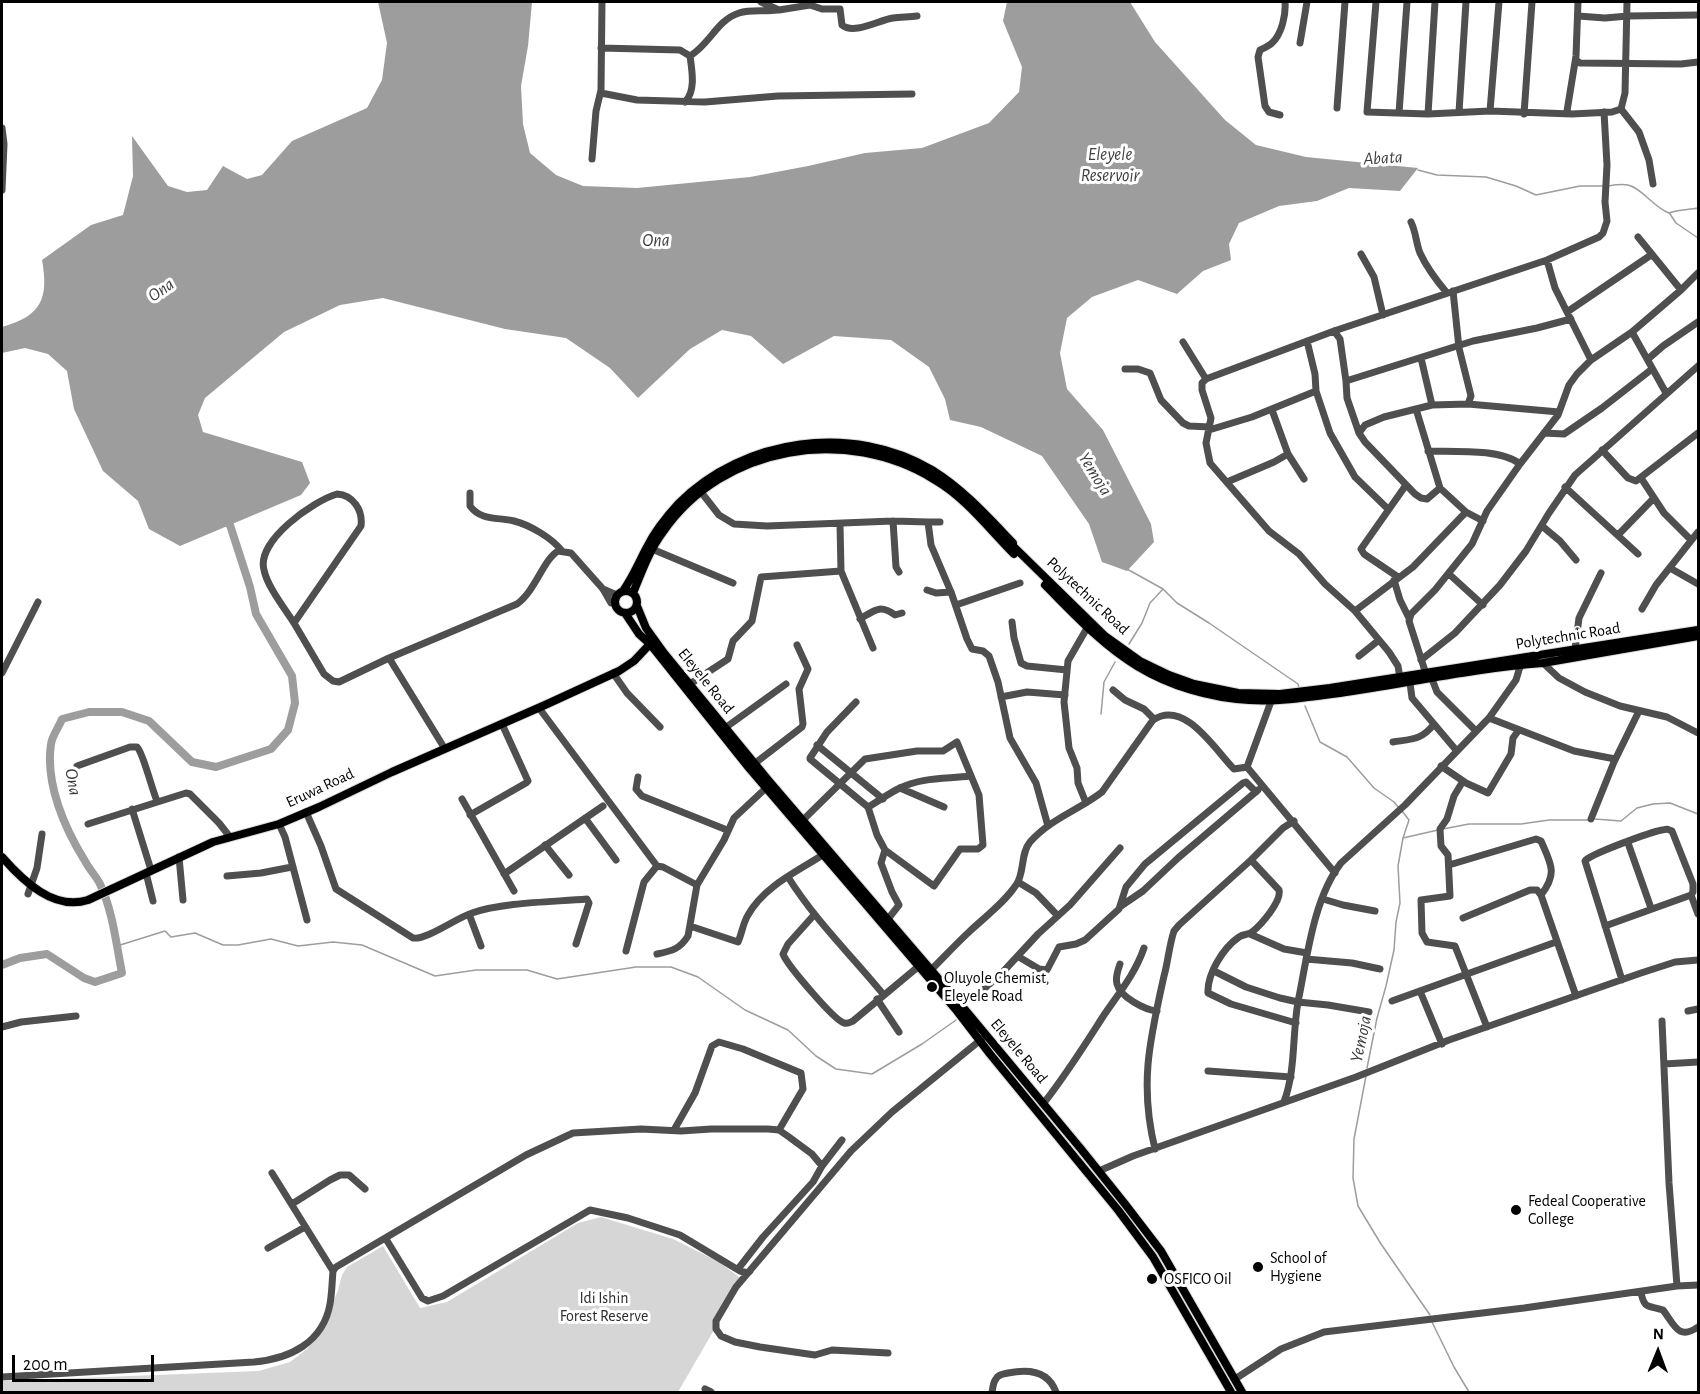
<!DOCTYPE html>
<style>
body{margin:0}
#map{position:relative;width:1700px;height:1394px;overflow:hidden;background:#fff;font-family:"Alegreya Sans",sans-serif}
canvas{display:block}
.frame{position:absolute;inset:0;border:3px solid #000;pointer-events:none}
.north{position:absolute;left:1628px;top:1322px;width:60px;height:60px;-webkit-text-stroke:4px #fff;paint-order:stroke;rotate:1deg;font-size:16px;font-weight:700;line-height:24px;text-align:center;color:#000}
.north::after{content:'';display:block;margin:auto;width:21px;height:27px;background:#000;clip-path:polygon(50% 0,100% 100%,50% 72%,0 100%)}
.scale{position:absolute;left:12px;top:1355px;width:142px;height:27px;box-sizing:border-box;border:3px solid #000;border-top:0;padding-left:8px;font-size:18px;line-height:21px;white-space:nowrap;color:#000;-webkit-text-stroke:4px #fff;paint-order:stroke}
</style>
<div id="map">
<canvas width="1700" height="1394"></canvas>
<div class="frame"></div>
<div class="north">N</div>
<div class="scale">200 m</div>
</div>
<script>
const context = document.querySelector('canvas').getContext('2d');
context.lineJoin = 'round';
function paint(path, color) { context.fillStyle = color; context.fill(path, 'evenodd'); }
function strokePath(path, color, width, dash) { context.strokeStyle = color; context.lineWidth = width; context.lineCap = dash ? 'butt' : 'round'; context.setLineDash(dash || []); context.stroke(path); }
function label(font, color, halo, rows, align = 'center') {
  context.font = font + ' "Alegreya Sans",sans-serif'; context.lineWidth = 6; context.setLineDash([]); context.textBaseline = 'middle'; context.strokeStyle = halo; context.fillStyle = color; for (const [text, x, y, turn = 0] of rows) {
    context.save(); context.translate(x, y); context.rotate((+turn || 0) * Math.PI / 180); context.textAlign = isNaN(turn) ? turn : align; if (halo) context.strokeText(text, 0, 0); context.fillText(text, 0, 0); context.restore();
  }
}
paint(new Path2D(`
 M601 1217 673 1239 719 1262 743 1280 678 1392H2V1381L259 1371 290 1362 307 1349 321 1333 338 1290 342 1275 347 1267 383 1246 420 1308 447 1302 578 1223Z`), '#d6d6d6');
paint(new Path2D(`
 M378 2H532L528 46 521 86 523 124 530 153 556 175 583 186 637 188 750 177 808 166 865 153 922 148 989 123 1019 92 1022 67 1003 21 1007 2H1130L1155 42 1225 120 1256 145 1306 157 1418 168 1400 191 1349 188 1317 201 1279 206 1239 223 1229 244 1231 260 1203 271 1177 294 1138 280 1092 297 1067 318 1060 353 1067 389 1103 430 1151 524 1154 542 1127 571 1102 562 1089 524 1042 456 981 427 950 420 945 399 929 367 891 340 834 336 783 364 751 336 722 330 690 349 638 398 610 368 566 338 505 329 383 298 340 305 284 332 205 398 198 415 203 432 302 462 310 483 301 495 180 546 149 529 138 501 103 471 74 409 67 371 48 354 25 348 2 353V327C41 316 49 299 42 260L91 225 123 215 133 176 132 136 168 186 187 192 207 190 223 166 247 179 262 175 292 141 367 108 382 80 387 43Z`), '#9d9d9d');
strokePath(new Path2D(`
 M1418 170 1437 175 1486 177 1516 186 1536 195 1580 186H1603
 M1608 186C1614 185 1622 184 1628 185 1642 188 1653 207 1669 213 1678 209 1689 210 1698 208
 M1670 214 1676 223 1698 238
 M1127 569 1163 589 1177 603 1209 623 1298 684 1299 688
 M1129 644 1142 623 1150 603 1163 589
 M1305 706 1320 742 1347 757 1374 788 1394 802 1399 808
 M1101 714 1104 682 1115 662
 M1595 819 1621 821 1637 808 1653 804 1670 803 1698 814
 M1443 829 1469 824H1521L1549 820H1588
 M1403 838 1438 830
 M117 946 165 931 171 937 195 933 223 945H238L271 939 298 946 333 942 362 945 435 976 476 970H527L557 979 636 967H671L698 977 745 1010 788 1030 816 1056 836 1069 872 1074 922 1044 956 1020
 M1367 1068 1377 1018 1386 986 1394 950 1396 922 1400 903 1398 866 1403 838 1409 820 1402 811
 M1366 1076 1354 1139 1353 1178 1358 1206 1381 1244 1430 1315
 M1432 1322 1454 1367 1469 1392`), '#9d9d9d', 1.5);
strokePath(new Path2D(`
 M2 965 20 958 47 954 84 978 95 982 122 973C116 943 113 912 100 884 96 876 89 869 85 861 65 829 45 784 51 744 52 736 59 727 62 719L89 712H122L149 721 192 762 216 767 271 749 288 730 295 703 292 676 256 614 250 587 230 525 222 519`), '#9d9d9d', 8);
const major = new Path2D(`
 M1045 585C1074 614 1101 644 1137 666 1170 686 1210 698 1249 700 1279 702 1310 697 1340 693 1408 683 1475 668 1543 663L1698 636
 M623 591C633 577 639 562 647 547 655 531 667 516 679 503 744 438 853 423 932 470 963 489 988 517 1013 543V546L1105 636 1140 661 1169 675 1194 684 1238 693 1280 694 1330 688 1698 630
 M615 602a11 11 0 1 1 22 0a11 11 0 1 1-22 0Z
 M633 593C642 571 649 551 663 532 723 445 847 425 935 480 966 498 989 529 1014 554
 M637 606 646 628 664 653 769 781 962 1006 1081 1149 1125 1204 1161 1251 1242 1392
 M625 613 639 634 650 644 749 768 957 1011 990 1054 1118 1210 1153 1257 1231 1392
 M2 857C23 881 54 911 88 900L213 842 279 824 319 807 392 772 545 705 619 671 634 661 650 644`);
strokePath(major, '#dbdbdb', 10);
strokePath(new Path2D(`
 M761 2 779 10 810 5 822 9H840L842 25C854 35 879 20 893 18 901 17 909 17 917 16
 M1376 2 1367 112 1428 114 1490 111 1572 114 1612 112 1621 109
 M1627 2 1625 93 1621 109 1639 132 1649 160 1653 184
 M1578 16 1605 18 1628 16 1698 15
 M1300 43 1307 2
 M601 48 680 50 690 56C692 71 696 91 685 102
 M690 56C710 44 717 20 739 13 751 9 765 12 777 10
 M1576 60 1580 63 1681 64 1698 62
 M601 93 637 100 705 102 778 96 912 94
 M1337 108 1345 2
 M1490 111 1499 2
 M1459 112 1466 2
 M1399 113 1407 2
 M1569 113 1567 111 1576 56 1578 2
 M1428 114 1435 2
 M1524 114 1532 2
 M1280 115 1269 112 1265 106 1258 57 1260 50C1264 48 1269 46 1272 43 1282 34 1286 14 1285 2
 M2 128 4 144 2 190
 M592 159 596 111 601 90 602 2
 M1411 222C1416 232 1416 243 1420 253 1427 268 1436 280 1447 293
 M1638 237 1681 290
 M1361 254 1374 277 1383 315
 M1547 260 1555 288 1591 360
 M1453 291 1459 348 1471 396 1468 404
 M1567 312 1651 255
 M1334 331 1340 339 1346 381 1347 398 1359 433 1365 442 1415 494 1421 498 1427 499 1440 488
 M1632 332 1666 393
 M1307 341 1315 374 1316 391 1330 433 1355 477 1388 509
 M1183 342 1206 379
 M1421 358 1432 405
 M1648 359 1663 346 1698 322
 M1125 369H1138L1150 373 1161 400 1183 423 1189 426 1210 427
 M1346 381 1473 341 1537 328 1571 319
 M1416 409 1440 488 1466 512 1483 521
 M1272 410 1288 454 1304 479
 M1209 430 1252 417 1316 391
 M1359 433 1365 425 1384 417 1432 405 1468 404 1559 412
 M1544 433 1564 434 1602 408 1652 369
 M1602 450 1628 478 1636 481 1698 433
 M1428 451C1452 452 1500 448 1520 464
 M1641 478 1664 513 1691 540
 M1227 482 1274 462 1288 454
 M1565 487 1638 554
 M701 492 719 515 734 524 767 526 893 521 928 522 931 545 951 592 967 639 972 649 983 651 989 656 998 682 1010 738 1036 783 1048 826
 M470 493V506C481 521 498 517 514 521 530 525 552 538 562 551
 M337 494C353 495 363 510 361 526L294 623C285 609 267 586 264 570 256 541 313 501 337 494Z
 M893 521 896 567 899 572
 M928 522H940
 M840 524 841 571 873 648
 M1542 526 1560 541 1576 560
 M1618 535 1653 499
 M652 549 733 583
 M1670 568 1698 584
 M1449 574 1483 605
 M1398 577 1364 554 1361 549 1406 485
 M1394 580 1400 600 1409 618
 M603 589 617 595 621 592
 M927 590 936 593 951 592
 M956 605 1020 583
 M1642 609 1656 585 1698 532
 M1355 611 1413 567 1466 512
 M860 619C875 610 880 604 895 615L902 613
 M1012 622 1014 638 1021 663 1027 666 1067 670
 M294 623 324 674 333 681 339 682 389 658 517 604C536 590 543 560 558 551L571 553 603 589 611 603 615 602
 M1575 649 1579 618 1601 573
 M1359 656 1379 640
 M389 658 445 749
 M1421 660 1455 633 1500 585 1526 551 1549 513 1575 475 1698 366
 M1543 663 1559 678 1585 692 1620 706 1667 717 1698 733
 M2 673 38 602
 M613 673 627 693 660 727
 M1426 674 1409 621 1411 614 1435 590 1472 544 1487 511 1520 464 1558 415 1569 385 1577 374 1591 360 1632 332 1681 290 1698 273
 M1400 678 1398 666 1389 652 1355 611 1325 584 1299 554 1269 531 1210 463 1206 443 1211 418 1202 390V383L1206 379 1334 331 1547 260 1599 237 1603 233 1607 221 1605 202 1607 165 1604 112
 M1432 679 1437 692 1476 731
 M1410 683 1412 698 1456 750
 M690 684 728 659 733 641 752 621 761 577 841 571
 M1113 690 1125 700 1144 709 1154 719
 M1001 697 1027 692 1065 695
 M539 708 657 866 663 867 697 885
 M1489 718 1574 751 1615 759
 M725 728 786 684
 M1393 742C1412 739 1422 740 1434 724
 M817 745 883 799
 M754 764 802 727 803 724 799 689 808 669 797 645
 M77 766 130 747H137C143 752 152 790 157 801
 M1441 766 1466 783 1488 793 1511 754 1513 738 1518 731
 M1247 767 1273 696
 M638 777 636 789 642 796 727 830
 M1463 781 1454 796 1447 819 1440 829 1441 846 1448 855 1450 896 1421 900 1422 933 1427 942 1455 946 1487 1027
 M900 788 944 807
 M462 799 514 891
 M1086 803 1078 783 1077 768 1069 748 1064 702 1068 661 1087 628
 M868 807C879 801 889 793 900 788 922 777 947 779 970 776
 M132 809 151 870
 M306 812 321 846 336 889 413 938C427 940 456 918 472 913 503 902 553 902 587 899L589 903 576 944
 M470 815 526 783 528 781 502 724
 M585 818 616 860
 M1591 819 1614 762 1639 711
 M803 820 865 759 917 751H943L957 742 979 795 983 845 978 849H960L934 886 885 850 877 835 868 807 810 759V758L827 732 856 702
 M88 824 186 793 190 794 219 823 230 837
 M279 824 285 837 307 920
 M1628 843 1651 908
 M545 845 569 875
 M885 850 881 863 892 892 899 905 888 919
 M179 857 183 900
 M1251 860 1279 890C1282 901 1261 925 1252 932 1248 935 1243 934 1239 937 1223 948 1207 974 1208 993L1231 1004 1296 1023
 M1449 865 1536 839 1541 841C1551 864 1558 873 1541 895
 M146 873 153 901
 M504 874 603 806
 M227 876 261 873 292 867
 M788 877C815 920 851 955 883 994
 M1018 882 1036 893 1058 916
 M28 894 37 868 42 834
 M1691 895 1698 914
 M1323 899 1343 905 1375 911
 M1121 906 1143 891 1178 858 1258 790
 M469 914 481 946
 M814 915 788 944 783 954C787 965 834 1020 844 1023 848 1024 849 1023 853 1021L919 966
 M1463 918 1530 890H1537L1541 895 1576 996
 M690 926 738 942C742 933 743 923 748 915 764 886 797 872 824 854
 M1605 926 1691 895 1693 892V884L1672 831C1667 829 1668 829 1662 830 1651 832 1590 854 1585 861L1622 980
 M1250 934 1284 949 1307 953
 M626 951 644 882 657 866
 M657 954C672 951 680 949 688 936L697 885 724 840 734 818 766 788
 M1019 957 1039 969 1047 970 1059 947 1076 944 1085 940 1119 909 1126 887 1145 864 1243 783 1246 782 1256 792
 M1306 959 1352 963 1380 969
 M1120 964C1118 970 1115 977 1117 984 1120 997 1145 1010 1157 1011
 M931 970C944 957 957 943 970 931 986 916 1004 903 1016 885 1025 873 1020 854 1030 842 1050 819 1079 810 1102 792L1153 720C1185 699 1215 750 1234 769L1247 767 1335 873
 M1214 971 1246 987 1280 998 1298 1002 1328 1005 1369 1012
 M1420 991 1442 1044
 M877 999 899 1032
 M1392 1001 1556 942
 M959 1002 975 997 1001 974 1038 934 1070 905 1120 848
 M1688 1011 1698 1009
 M1662 1021 1669 1183 1677 1286
 M2 1027 21 1022 76 1016
 M1664 1064 1698 1062
 M1208 1071 1291 1077
 M1284 1102C1296 1069 1292 1036 1298 1002 1307 959 1313 899 1341 863L1405 805 1489 718 1516 680 1522 660
 M1043 1104C1066 1075 1084 1046 1104 1015 1119 993 1135 974 1144 948
 M674 1130 695 1093 712 1046 719 1042 743 1049 801 1073 803 1089 779 1130
 M1155 1149C1139 1084 1150 1039 1164 976 1168 962 1169 946 1174 931L1179 925 1251 860 1283 828 1294 821
 M1099 1171 1133 1156 1356 1077 1449 1040 1641 973 1675 962 1698 960
 M272 1173 333 1271
 M292 1204 330 1180 340 1175H349L365 1189
 M386 1239 422 1298 428 1301 443 1296 590 1210 628 1218 680 1235 740 1271 748 1273 750 1271
 M268 1248 305 1227
 M738 1269 763 1237 813 1182 822 1166 842 1140
 M1641 1292C1644 1310 1649 1305 1663 1310 1674 1324 1678 1341 1698 1327
 M888 1353 832 1350 815 1355 760 1347 735 1342 721 1336 716 1329V1321L736 1287 851 1151 892 1112 983 1038
 M2 1377 254 1362C289 1359 323 1343 330 1304 332 1293 332 1282 333 1271L336 1267 526 1155 573 1133 641 1129 681 1131 711 1129H768L779 1130 789 1137 812 1154 822 1166
 M1235 1379 1281 1349 1324 1332 1524 1308 1677 1286 1698 1285
 M705 1389 711 1392
 M992 1392C993 1388 993 1382 996 1379 998 1374 1004 1374 1008 1373 1027 1369 1048 1370 1056 1392`), '#4f4f4f', 7);
strokePath(major, '#000', 8);
for (const [x, y, r, color] of [
 [932,987,6,"#000"],
 [1516,1210,6,"#000"],
 [1258,1267,6,"#000"],
 [1152,1279,6,"#000"]
]) { const dot = new Path2D(); dot.arc(x, y, r, 0, 2 * Math.PI); context.fillStyle = color; context.fill(dot); strokePath(dot, '#fff', 2); }
label('16px', '#000', '#fff', [
 ["Polytechnic Road",1088,596,43],
 ["Polytechnic Road",1568,636,-9],
 ["Eleyele Road",706,681,51],
 ["Eruwa Road",320,788,-25],
 ["Eleyele Road",1019,1051,50]
]);
label('16px', '#000', '#fff', [
 ["Oluyole Chemist,",944,978],
 ["Eleyele Road",944,996],
 ["Fedeal Cooperative",1528,1201],
 ["College",1528,1219],
 ["School of",1270,1258],
 ["Hygiene",1270,1276],
 ["OSFICO Oil",1164,1279]
], 'left');
label('16px', '#2d2d2d', '#fff', [
 ["Idi Ishin",604,1298],
 ["Forest Reserve",604,1316]
]);
label('italic 18px', '#3e3e3e', '#fff', [
 ["Eleyele",1110,155],
 ["Reservoir",1110,176],
 ["Abata",1383,158,-3],
 ["Ona",656,241],
 ["Ona",161,290,-35],
 ["Yemoja",1095,474,58],
 ["Ona",73,782,80],
 ["Yemoja",1361,1039,-78]
]);
</script>
